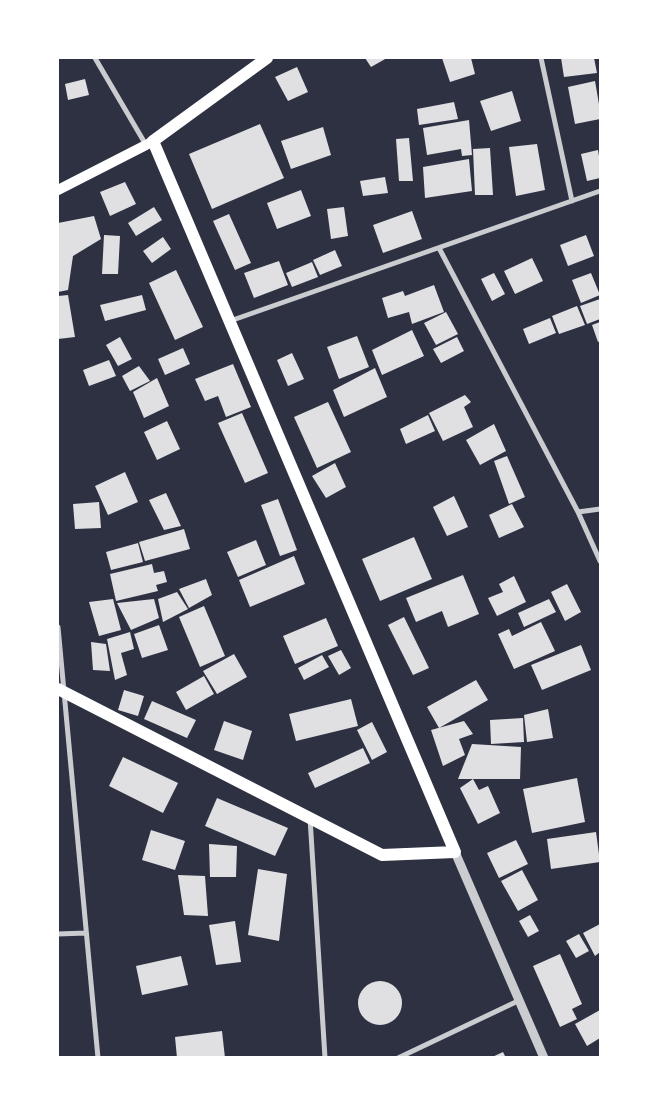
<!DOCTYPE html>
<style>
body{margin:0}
#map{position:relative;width:658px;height:1115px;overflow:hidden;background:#2d3142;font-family:"Public Sans",sans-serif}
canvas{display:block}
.frame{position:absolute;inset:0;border:59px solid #fff;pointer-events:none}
</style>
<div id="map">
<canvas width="658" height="1115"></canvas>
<div class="frame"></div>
</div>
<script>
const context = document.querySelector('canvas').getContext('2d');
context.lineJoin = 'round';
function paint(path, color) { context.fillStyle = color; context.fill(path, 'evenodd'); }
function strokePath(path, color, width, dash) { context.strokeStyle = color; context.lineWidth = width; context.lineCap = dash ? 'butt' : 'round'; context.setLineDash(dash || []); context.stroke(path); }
paint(new Path2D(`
 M365 58H387L371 67Z
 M442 58H471L475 74 450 82Z
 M561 58H594L597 73 564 77Z
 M297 67 308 92 288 101 275 77Z
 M85 79 89 95 68 100 65 84Z
 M595 81 600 110V119L575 124 568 87Z
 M512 91 521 121 491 131 480 101Z
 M454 102 458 119 419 125 417 109Z
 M469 120 472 155 462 156 461 149 427 155 423 128Z
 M260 124 284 178 212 209 189 154Z
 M323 127 331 155 291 169 281 141Z
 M409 138 413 181H399L396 139Z
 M537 144 545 190 516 196 509 147Z
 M490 148 493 195H475L473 149Z
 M598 150 600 162V178L587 181 581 154Z
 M469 159 472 191 425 198 423 167Z
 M385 177 388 193 363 196 360 181Z
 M125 182 136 204 110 216 100 192Z
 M301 190 311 216 277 229 267 203Z
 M154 207 162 220 136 236 128 223Z
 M344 207 348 236 331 239 327 209Z
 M412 211 422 239 383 253 373 225Z
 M229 214 251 263 235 270 213 221Z
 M94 216 101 239 73 256 68 290 58 292V223Z
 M104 235 120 236 118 274H102Z
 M586 235 594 256 568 266 560 245Z
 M163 237 171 249 152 263 143 251Z
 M335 250 342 266 320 275 313 260Z
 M532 258 543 281 515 294 504 271Z
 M279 261 288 285 254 298 244 273Z
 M312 262 318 277 292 287 286 273Z
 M176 270 203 327 175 340 149 283Z
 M494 273 505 294 492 301 481 279Z
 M591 273 600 295 581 303 572 280Z
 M434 285 444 312 412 324 409 312 388 318 382 298 403 291 405 296Z
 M68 295 75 337 58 339V296Z
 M142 295 146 310 105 321 100 305Z
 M600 299V319L587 324 580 306Z
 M577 306 585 325 559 334 552 316Z
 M446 312 458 334 436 345 424 323Z
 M550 318 556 333 529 344 523 329Z
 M600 322V341L598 342 592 325Z
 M412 330 424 356 382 375 372 350Z
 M357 336 369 367 339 379 327 347Z
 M120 337 132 359 118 366 106 345Z
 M457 337 464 351 441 363 433 349Z
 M183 348 190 364 165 375 158 359Z
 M292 353 304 379 288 386 277 360Z
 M109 360 116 376 89 386 83 370Z
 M233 364 251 407 226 417 218 396 205 401 195 379Z
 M139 366 150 381 130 391 122 376Z
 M375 368 387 397 344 417 333 390Z
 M157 378 169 406 144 418 133 392Z
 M465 395 471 402 464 407 473 427 443 441 429 413Z
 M328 402 351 452 317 468 294 417Z
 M242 413 268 473 245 483 218 423Z
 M428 415 435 431 406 444 400 429Z
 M167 421 180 449 157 460 144 432Z
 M494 424 506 451 480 465 466 440Z
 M507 456 525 497 509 504 494 461Z
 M335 463 346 487 326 498 312 476Z
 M125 472 138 502 108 515 95 486Z
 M166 493 181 526 164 530 149 500Z
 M454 496 468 527 447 536 433 507Z
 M278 499 297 550 280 556 261 505Z
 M99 502 101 528 75 529 73 504Z
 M512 504 524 527 499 538 489 515Z
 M184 529 190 549 145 561 139 542Z
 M414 537 432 579 380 601 362 559Z
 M256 540 266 565 238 577 227 552Z
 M138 543 143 562 111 570 106 552Z
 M294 556 305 584 250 607 239 580Z
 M152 564 154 573 164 571 167 582 156 585 158 591 116 601 110 574Z
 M463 575 479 614 448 627 442 611 416 622 406 598Z
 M514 576 526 602 497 616 488 598 503 592 499 584Z
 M206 579 212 595 189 608 179 589Z
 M567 584 581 612 565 621 551 592Z
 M177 592 188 609 163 622 158 599Z
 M113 599 121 630 99 636 89 602Z
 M154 599 159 618 131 630 117 603Z
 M549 599 556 612 524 627 518 613Z
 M204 606 225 656 200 667 179 617Z
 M404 617 429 668 413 675 388 625Z
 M326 618 338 646 295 664 283 636Z
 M541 622 555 651 514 669 498 634 509 629 512 636Z
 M159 625 168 650 142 658 134 634Z
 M130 632 134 649 121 653 127 675 115 680 107 639Z
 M91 642 106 644 110 671 93 670Z
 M581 645 591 670 542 690 531 665Z
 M341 650 351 668 339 675 328 656Z
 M234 654 247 677 217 694 203 671Z
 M322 655 329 667 304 680 298 668Z
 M204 676 214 694 186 710 176 692Z
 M476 680 488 700 439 728 427 707Z
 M124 690 144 696 138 716 118 710Z
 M351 699 358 726 296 741 289 714Z
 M152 701 196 720 187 738 144 719Z
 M548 709 553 738 527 742 524 715Z
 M523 718 524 742 491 744 490 720Z
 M224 721 252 731 243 760 214 750Z
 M464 721 473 734 459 739 465 755 443 766 431 730Z
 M372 722 387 752 372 760 357 730Z
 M472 744 521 747 520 779H458Z
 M363 748 370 763 315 788 308 773Z
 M123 757 178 783 163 813 109 786Z
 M577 778 585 822 532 833 523 789Z
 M473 779 479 790 488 786 500 813 478 824 460 788Z
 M217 798 288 828 275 856 205 826Z
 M151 830 185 841 175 870 142 860Z
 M596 832 600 862 551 869 547 839Z
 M516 840 528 864 499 878 487 853Z
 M209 844 237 846 236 877H210Z
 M258 869 287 874 279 941 248 935Z
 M522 870 538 900 518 911 501 881Z
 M178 875 205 876 208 916 184 915Z
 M530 915 539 931 528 937 519 921Z
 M235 921 241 962 216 965 209 925Z
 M600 924V952L595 956 583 933Z
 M579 934 589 951 576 958 566 941Z
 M560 954 582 1004 572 1009 577 1019 560 1027 533 966Z
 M181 956 188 985 142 995 136 966Z
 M358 1003a22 22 0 1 1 44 0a22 22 0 1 1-44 0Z
 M600 1010V1038L587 1046 575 1024Z
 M222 1031 225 1058H177L175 1037Z
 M503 1052 506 1058H490Z`), '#e0e0e3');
strokePath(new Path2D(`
 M95 58 146 145
 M541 58 572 201
 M439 248 578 512 600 561
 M230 321 600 191
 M578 512 600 509
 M58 627 98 1058
 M310 818 325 1058
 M58 934 86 933
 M398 1058 520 1000`), '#caccd0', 5);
strokePath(new Path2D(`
 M455 852 544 1058`), '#caccd0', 9);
strokePath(new Path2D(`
 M58 190 146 145 153 141`), '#fff', 10);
strokePath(new Path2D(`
 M58 689 382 855 455 852 153 141 267 58`), '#fff', 12);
</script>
